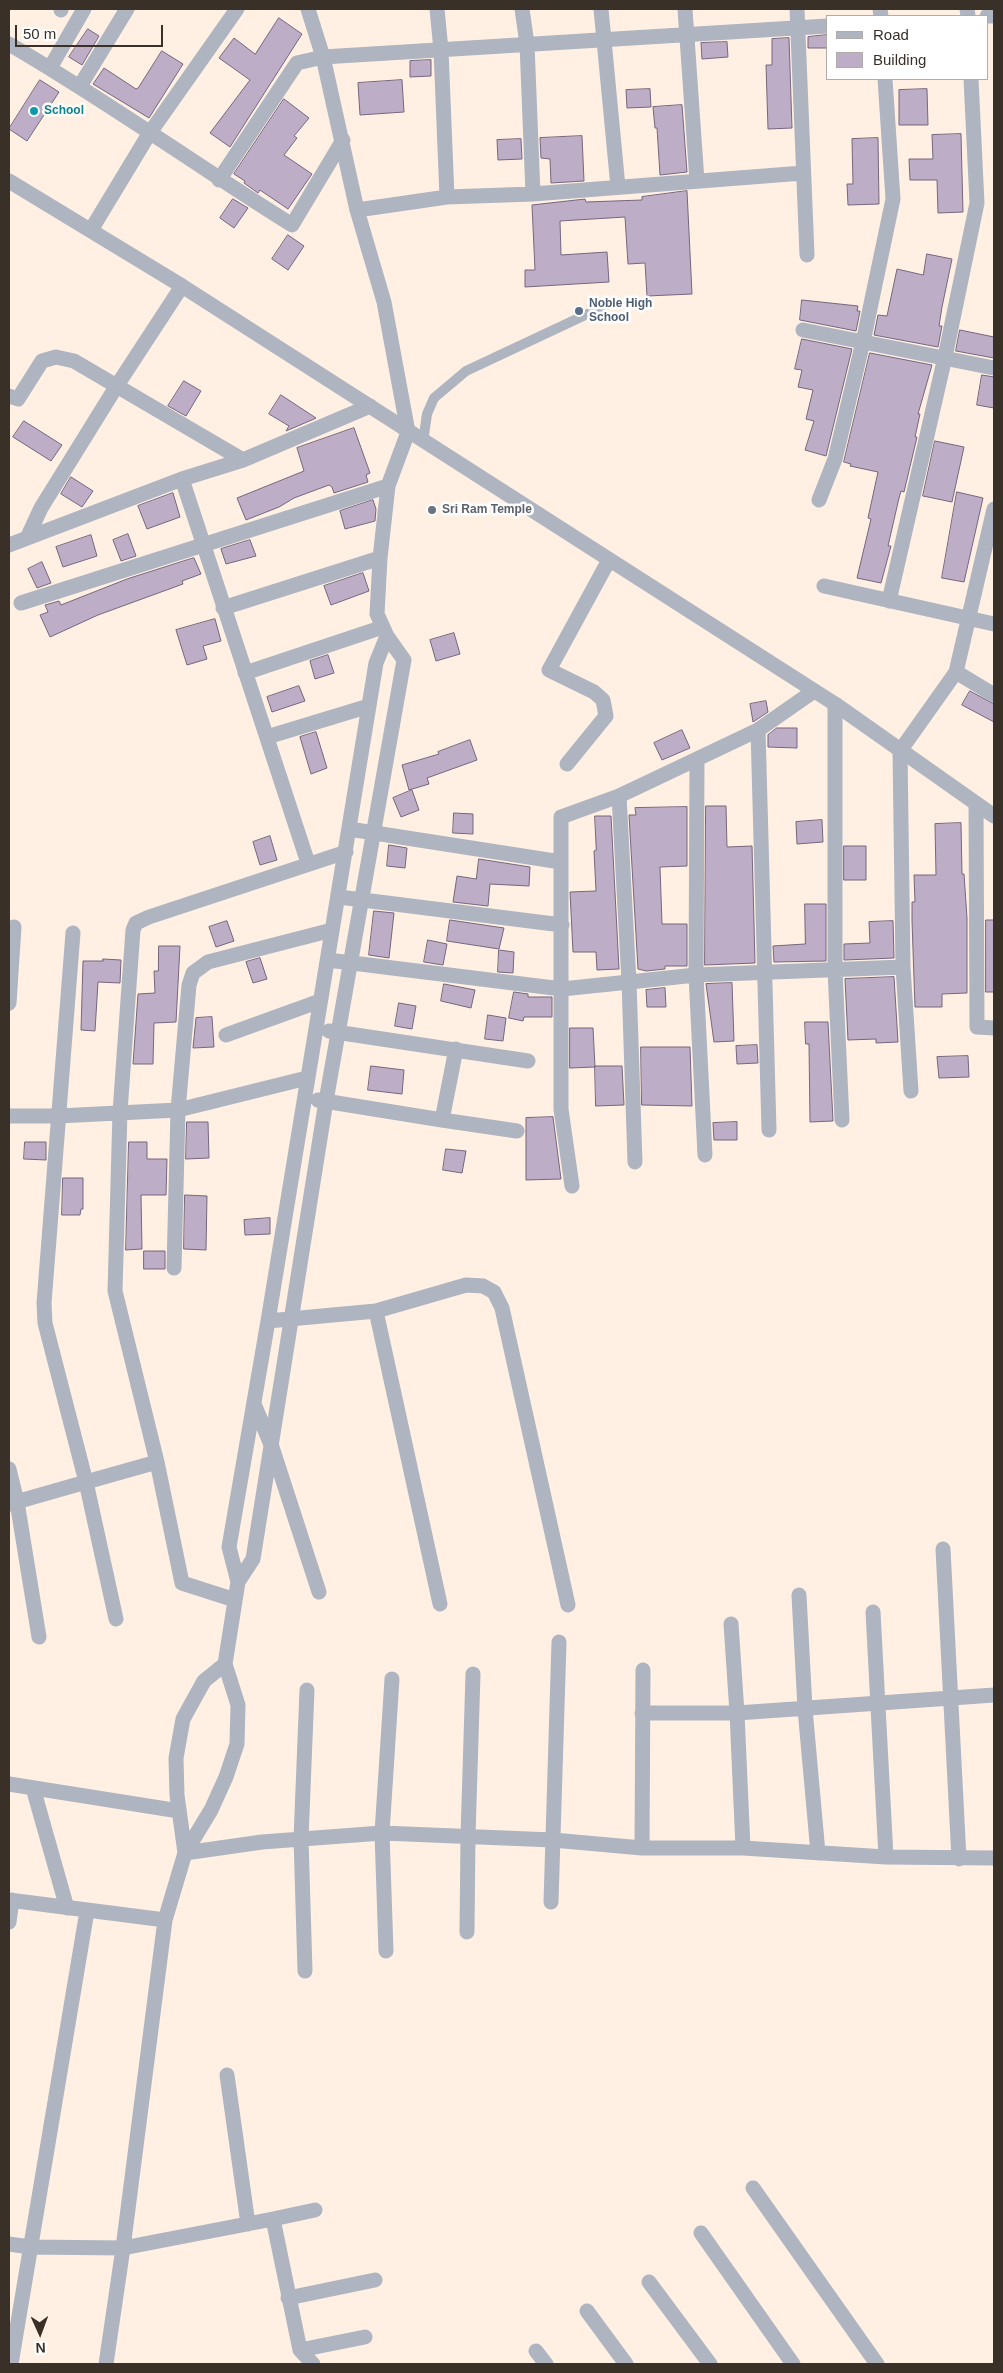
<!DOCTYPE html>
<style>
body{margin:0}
#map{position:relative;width:1003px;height:2373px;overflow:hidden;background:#fff0e3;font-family:Arial,sans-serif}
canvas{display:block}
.frame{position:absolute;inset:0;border:10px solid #393028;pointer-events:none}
.legend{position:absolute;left:826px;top:15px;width:162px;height:65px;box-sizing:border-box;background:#fff;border:1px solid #b0aca9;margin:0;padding:6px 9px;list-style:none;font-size:15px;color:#393028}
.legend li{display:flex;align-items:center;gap:10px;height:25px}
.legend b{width:25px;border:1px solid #b0aca9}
.north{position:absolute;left:15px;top:2308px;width:50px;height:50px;-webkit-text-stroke:4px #fff;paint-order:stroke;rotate:178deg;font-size:14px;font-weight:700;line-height:20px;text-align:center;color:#393028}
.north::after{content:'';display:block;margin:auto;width:18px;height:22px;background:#393028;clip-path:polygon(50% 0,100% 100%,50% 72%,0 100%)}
.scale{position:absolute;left:15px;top:25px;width:148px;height:22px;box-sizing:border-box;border:2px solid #393028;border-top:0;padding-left:6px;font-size:15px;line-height:18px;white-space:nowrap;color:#393028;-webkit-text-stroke:4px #fff;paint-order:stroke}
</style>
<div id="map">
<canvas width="1003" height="2373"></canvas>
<div class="frame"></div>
<ul class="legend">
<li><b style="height:6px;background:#aeb4c0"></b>Road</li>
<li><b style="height:14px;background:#beadc6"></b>Building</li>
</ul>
<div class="north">N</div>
<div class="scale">50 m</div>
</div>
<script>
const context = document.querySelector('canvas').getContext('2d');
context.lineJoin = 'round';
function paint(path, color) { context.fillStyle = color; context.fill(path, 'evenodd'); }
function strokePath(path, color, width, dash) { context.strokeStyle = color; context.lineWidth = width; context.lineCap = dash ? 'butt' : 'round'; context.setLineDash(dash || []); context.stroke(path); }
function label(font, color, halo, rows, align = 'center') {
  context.font = font + ' Arial,sans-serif'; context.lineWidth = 5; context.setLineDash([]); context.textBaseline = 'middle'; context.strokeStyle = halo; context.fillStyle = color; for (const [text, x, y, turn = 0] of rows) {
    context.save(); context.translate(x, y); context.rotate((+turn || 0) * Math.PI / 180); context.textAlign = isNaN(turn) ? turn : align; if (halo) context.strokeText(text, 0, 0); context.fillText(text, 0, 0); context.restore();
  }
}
const building = new Path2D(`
 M279 18 302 34 230 147 210 133 250 80 219 58 234 38 255 54Z
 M88 29 99 36 82 65 69 57Z
 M827 35V48H808V37Z
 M789 38 792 128 768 129 766 65H772V39Z
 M727 42 728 57 702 59 701 43Z
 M162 51 183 64 149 118 93 84 104 68 136 89 138 88Z
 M431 60V76L410 77V61Z
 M40 80 59 92 27 141 9 129Z
 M402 80 404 112 360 115 358 83Z
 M650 89 651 107 627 108 626 90Z
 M927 89 928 125H899V90Z
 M284 99 309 118 294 136 297 138 284 155 312 174 288 209 260 190 258 193 244 183 245 181 234 174Z
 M682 105 687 172 660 175 657 128H655L653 107Z
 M961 134 963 212 938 213 937 180H910L909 159H933L932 135Z
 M582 136 584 181 551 183 550 159 541 158 540 138Z
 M878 138 879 204 848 205 847 184H853L852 139Z
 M521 139 522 159 498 160 497 140Z
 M687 191 692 294 647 296 645 263 628 264 625 217 560 221 561 255 607 252 609 282 525 287V270H535L532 205 585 199 586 202 642 200V197Z
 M233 199 248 208 234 228 220 218Z
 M288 235 304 246 288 270 272 259Z
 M927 254 952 259 942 307 939 326H942L938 347 874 335 878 315 887 316 897 269 923 275Z
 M802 300 858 306 857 311H860L856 331 800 320Z
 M960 330 994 337V358L956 351Z
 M802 339 852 349 826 456 805 450 814 421 806 419 813 390 798 387 802 370 795 369Z
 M870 353 932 365 918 414H920L915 437H917L904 492 901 491 899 498 888 546H891L881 583 857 578 871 519 868 518 878 472 850 466 851 464 844 462Z
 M982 375 994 377V408L977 405Z
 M184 381 201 391 186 416 168 406Z
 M281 395 316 418 314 419 286 431 289 426 269 414Z
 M24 421 62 445 51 461 13 437Z
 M354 428 370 473 366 475 368 482 334 493 332 487 329 485 294 498 279 507 246 520 237 498 304 471 297 448Z
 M935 441 964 447 952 502 923 496Z
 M71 477 93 491 82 507 61 494Z
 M957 492 983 498 964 582 942 578Z
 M173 493 180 517 147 529 138 506Z
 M373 500 376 509 375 521 345 529 340 511Z
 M128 534 136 556 121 561 113 540Z
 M91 535 97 556 63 567 56 547Z
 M250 540 256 556 226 564 221 549Z
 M194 558 201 574 182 581 183 584 98 615 50 637 40 615 48 612 45 605 59 601 61 605 127 579Z
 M42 562 51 583 37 588 28 569Z
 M363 573 369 591 331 605 324 586Z
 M215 619 221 641 203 646 207 659 187 665 176 630Z
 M454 633 460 654 436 661 430 640Z
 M328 655 334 673 315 679 310 661Z
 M299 686 305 701 272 712 267 697Z
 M970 691 994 704V722L962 705Z
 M766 701 768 712 753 722 750 704Z
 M777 728H797V748L768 747V735Z
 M682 730 690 748 662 760 654 743Z
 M316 732 327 768 311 774 300 737Z
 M470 740 477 760 427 778 429 784 409 790 402 765 439 754 438 752Z
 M412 790 419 810 401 817 393 798Z
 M706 806H726L727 847 752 846 755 963 705 965Z
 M687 807V866L660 867 662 924H687V966H665V969L646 971 638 969 629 815H636L635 808Z
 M454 813 473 814V834L453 833Z
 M595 816H611L619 969 597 970 596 952H573L570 892 596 891 594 851 596 850Z
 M822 820 823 842 797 844 796 822Z
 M961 823 962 874H964L967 918V993L942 994V1007H915L912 921V902H915L914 875H936L935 824Z
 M270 836 277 860 260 865 253 842Z
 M389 845 407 848 405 868 387 866Z
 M844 846H866V880H844Z
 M479 859 530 867 529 886 490 884 488 906 453 902 457 876 476 879Z
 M805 904H826V961L774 962 773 946 805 944Z
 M374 911 394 913 389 958 369 955Z
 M450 920 504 928 499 949 447 941Z
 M986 920H994V992H986Z
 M227 921 234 941 216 947 209 927Z
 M893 921 894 958 844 960V944L870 943 869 922Z
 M428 940 447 944 443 965 424 962Z
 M159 946H180L176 1022 154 1023 153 1064H133L138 994 155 993 154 971H158Z
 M499 950 514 952 513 973 498 972Z
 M260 958 267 979 253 983 246 962Z
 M103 959 121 960 120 983 98 982 95 1031 81 1030 83 961H103Z
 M894 977 898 1042 876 1043V1039L848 1040 845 979Z
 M732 983 734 1041 714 1042 706 984Z
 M444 984 475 990 471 1008 441 1001Z
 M665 988 666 1007H647L646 990Z
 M514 992 528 994V997H552V1017H524L523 1021 509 1018Z
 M399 1003 416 1006 412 1029 395 1026Z
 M488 1015 506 1018 503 1041 485 1039Z
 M212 1017 214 1047 193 1048 196 1018Z
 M805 1022H828L833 1121 810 1122 809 1044H806Z
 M570 1028H593L595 1067 570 1068Z
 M757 1045 758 1063 737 1064 736 1046Z
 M641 1047H690L692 1106 642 1105Z
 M968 1056 969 1077 939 1078 937 1057Z
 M371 1066 404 1070 402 1094 368 1090Z
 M595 1066H622L624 1105 596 1106Z
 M553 1117 561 1179 526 1180V1118Z
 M187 1122H208L209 1158 186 1159Z
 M737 1122V1140H714L713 1123Z
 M25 1142H46V1160L24 1159Z
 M129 1142H147V1159H167L166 1195H141L142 1249 126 1250Z
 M446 1149 466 1151 462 1173 443 1170Z
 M63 1178H83V1209H81L80 1215H62Z
 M185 1195 207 1196 206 1250 184 1249Z
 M270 1218V1234L245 1235 244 1220Z
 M144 1251H165V1269H144Z`);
paint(building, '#beadc6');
strokePath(building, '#76667d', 1);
strokePath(new Path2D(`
 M423 442 427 414 434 398 466 371 613 302`), '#aeb4c0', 10);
strokePath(new Path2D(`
 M437 9 441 50 447 197
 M522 9 527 44 533 194
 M601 9 618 187
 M685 9 697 181
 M797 9 807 255
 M880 9 881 16
 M967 9 968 16
 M61 10V9
 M987 16H994
 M9 44C106 100 197 166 292 225L343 140
 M50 68 84 9
 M80 86 127 9
 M219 180 297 63 323 57 827 26
 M357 210 447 197 533 194 803 173
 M91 230 149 134 237 9
 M803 330 994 368
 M9 396 18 399 42 361 56 357 74 361 243 460
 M182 479 308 863
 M819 500 835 459 863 342 893 199 885 79
 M28 536 41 508 116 387 182 286
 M9 545 182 479 243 460 370 406
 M824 586 994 624
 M889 601 945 357 977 203 971 79
 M21 603 388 486
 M223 608 380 558
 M956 672 994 695
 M245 673 383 627
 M835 704V970L842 1120
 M758 730 769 1130
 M267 737 369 706
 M697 760 696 975 705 1155
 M567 764 606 716 603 700 594 692 549 670 609 560
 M619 796 629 982 635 1162
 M976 805 977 1027 994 1028
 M349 829 561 862
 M339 897 562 925
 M328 960 562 989 696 975 903 967
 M9 1003 14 927
 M329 1031 528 1061
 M226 1035 320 1001
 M456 1049 442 1120 517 1131
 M911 1091 903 967 900 751 956 672 994 509
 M318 1100 442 1120
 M9 1116H58L178 1110 307 1078
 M572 1186 561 1109V817L619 796 758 730 814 691
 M174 1268 178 1110 189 985 193 973 208 962 332 930
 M376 1311 440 1604
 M268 1321 376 1311 466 1285 483 1286 494 1292 502 1308 568 1605
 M254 1404 272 1447 319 1592
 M9 1469 17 1502 39 1637
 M9 1504 86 1482 45 1323 44 1303 73 933
 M943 1549 959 1859
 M238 1582 253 1559 326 1101 404 660 387 636 377 614 380 558 388 486 408 432 384 302 357 210 323 57 308 9
 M799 1595 805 1709 818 1853
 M235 1600 182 1583 157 1462 115 1291 120 1112 133 930 136 923 149 917 346 852
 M873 1612 886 1857
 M116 1619 86 1482 157 1462
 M642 1713H737L731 1624
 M9 1784 179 1811
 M33 1788 67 1908
 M642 1848 643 1670
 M743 1848 737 1713 994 1695
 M185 1853 262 1842 382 1833 553 1840 642 1848H743L886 1857 994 1858
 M185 1853 177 1795 176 1758 183 1719 204 1681 225 1664
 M9 1900 165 1920
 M551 1902 559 1642
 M9 1922 12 1900
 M467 1932 468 1836 473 1674
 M386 1951 382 1833 392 1679
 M305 1971 301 1839 307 1690
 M227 2075 248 2224
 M753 2188 877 2364
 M701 2233 793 2364
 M9 2244 30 2247 123 2248 273 2219
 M649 2282 710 2364
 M288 2298 375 2280
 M587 2311 626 2364
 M300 2350 365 2337
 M536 2351 546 2364
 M11 2364 87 1911
 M106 2364 123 2248 165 1920 185 1853 211 1810 226 1777 237 1744 238 1705 225 1664 238 1582 229 1547 268 1321 376 663 387 636
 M313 2364 300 2350 273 2219 315 2210`), '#aeb4c0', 15);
strokePath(new Path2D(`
 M9 181 182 286 835 704 994 816`), '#aeb4c0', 15);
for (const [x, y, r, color] of [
 [34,111,5,"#0f9aa8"],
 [579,311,5,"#5c6f8a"],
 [432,510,5,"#6b7280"]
]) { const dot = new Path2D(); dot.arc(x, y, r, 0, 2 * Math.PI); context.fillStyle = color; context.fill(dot); strokePath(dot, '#fff', 2); }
label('bold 12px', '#0d838f', '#fff', [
 ["School",44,111]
], 'left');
label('bold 12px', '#4e5e75', '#fff', [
 ["Noble High",589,304],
 ["School",589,318]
], 'left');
label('bold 12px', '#5b616d', '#fff', [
 ["Sri Ram Temple",442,510]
], 'left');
</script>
